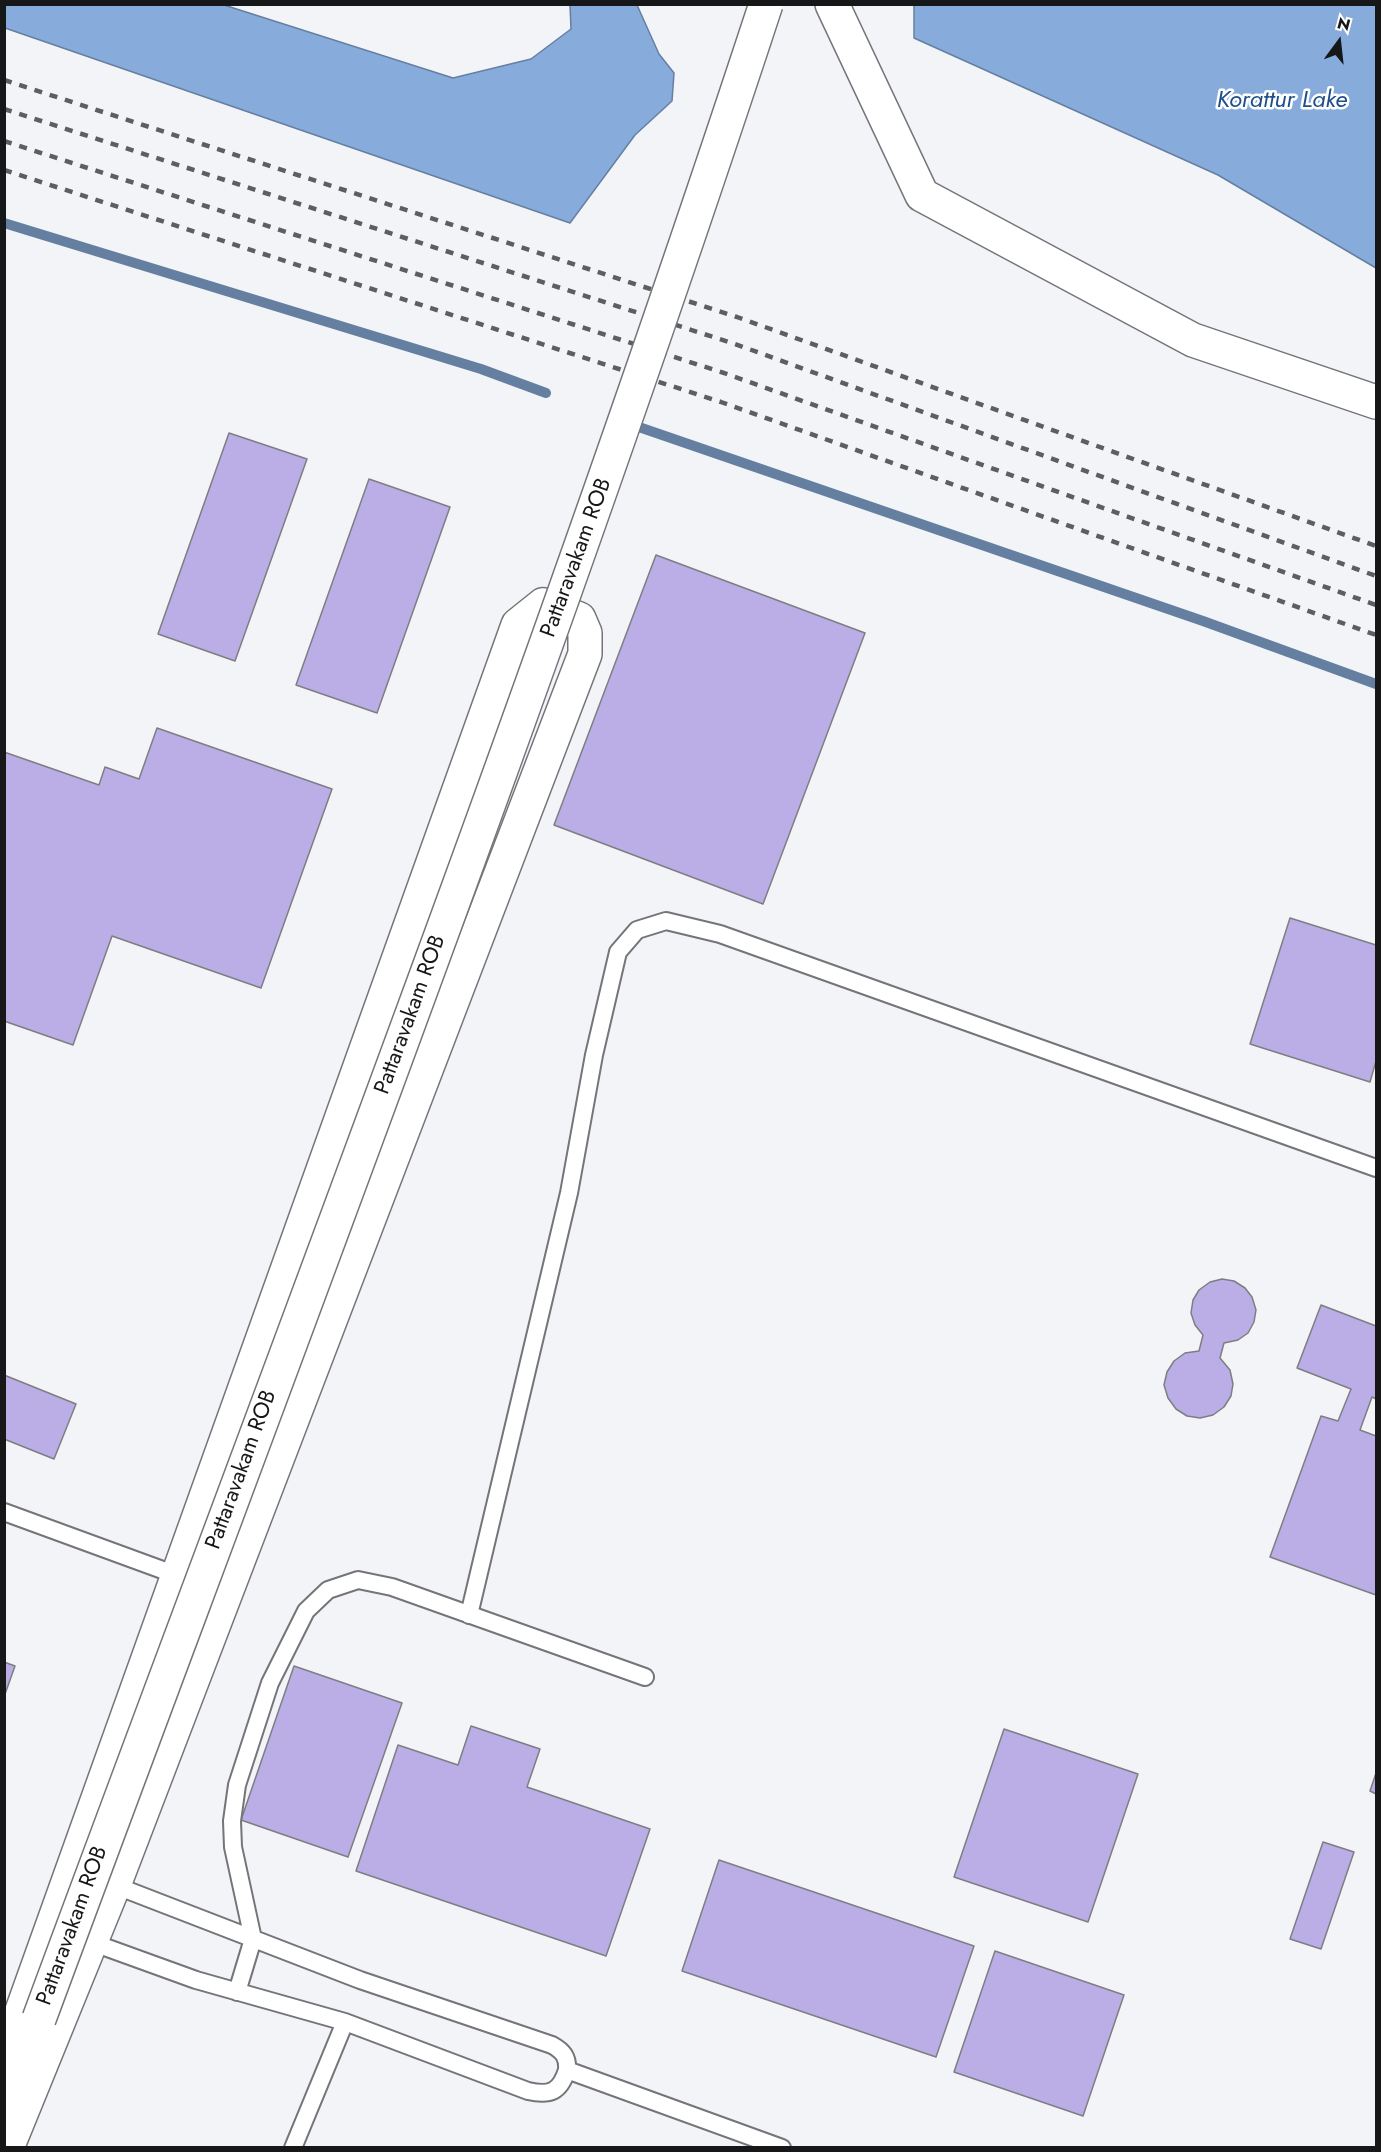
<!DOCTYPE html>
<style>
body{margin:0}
#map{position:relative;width:1381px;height:2152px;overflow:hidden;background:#f2f4f8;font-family:Jost,sans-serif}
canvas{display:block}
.frame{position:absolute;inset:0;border:6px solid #161718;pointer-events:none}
.north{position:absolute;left:1309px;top:12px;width:60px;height:60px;-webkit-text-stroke:4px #fff;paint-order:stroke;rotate:15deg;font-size:16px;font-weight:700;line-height:24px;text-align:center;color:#161718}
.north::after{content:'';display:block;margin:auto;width:21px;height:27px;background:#161718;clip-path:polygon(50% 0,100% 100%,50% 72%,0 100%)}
</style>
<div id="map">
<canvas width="1381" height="2152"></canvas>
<div class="frame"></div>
<div class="north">N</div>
</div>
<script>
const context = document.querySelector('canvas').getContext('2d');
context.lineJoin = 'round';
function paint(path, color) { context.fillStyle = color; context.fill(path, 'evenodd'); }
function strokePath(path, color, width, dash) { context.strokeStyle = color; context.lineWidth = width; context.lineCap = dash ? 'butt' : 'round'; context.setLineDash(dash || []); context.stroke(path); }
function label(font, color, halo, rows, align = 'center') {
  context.font = font + ' Jost,sans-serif'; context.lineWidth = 5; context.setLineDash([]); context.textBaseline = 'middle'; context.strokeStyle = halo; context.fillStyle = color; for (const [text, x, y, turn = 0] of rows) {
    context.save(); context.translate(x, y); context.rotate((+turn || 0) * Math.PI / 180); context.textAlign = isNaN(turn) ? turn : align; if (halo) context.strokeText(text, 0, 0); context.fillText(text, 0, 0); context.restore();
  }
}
const water = new Path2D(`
 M5 4 224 5 453 78 531 59 571 29 570 5H637L659 54 674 73 672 101 635 135 570 223 5 28Z
 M914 5H1376V268L1218 175 914 38Z`);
paint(water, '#87acdc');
strokePath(water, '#657fa1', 1.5);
strokePath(new Path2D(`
 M4 223 481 369 546 393
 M633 425 1203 621 1376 684`), '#657fa1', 10);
const building = new Path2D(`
 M229 433 307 459 235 661 158 634Z
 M369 479 450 507 377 713 296 685Z
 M656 555 865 633 763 904 554 825Z
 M157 728 332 789 261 988 112 936 73 1045 4 1021V752L99 785 105 767 139 779Z
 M1290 918 1376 945V1061L1370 1082 1250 1044Z
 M1222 1279 1234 1281 1245 1288 1252 1297 1256 1310 1254 1322 1248 1333 1238 1340 1224 1343 1220 1358 1230 1370 1233 1384 1231 1396 1224 1407 1213 1415 1200 1418 1187 1416 1176 1409 1168 1398 1164 1385 1167 1372 1174 1361 1185 1353 1199 1351 1203 1335 1195 1325 1191 1313 1193 1300 1199 1290 1210 1282Z
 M1321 1305 1376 1326V1399L1372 1397 1360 1430 1376 1436V1595L1270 1557 1321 1416 1338 1421 1351 1389 1297 1368Z
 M4 1375 76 1404 54 1459 4 1439Z
 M4 1662 15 1666 4 1697Z
 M294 1666 402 1703 348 1857 241 1820Z
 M471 1726 540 1749 527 1787 650 1829 606 1956 356 1871 398 1745 458 1765Z
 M1004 1729 1138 1774 1088 1922 954 1877Z
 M1376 1773V1794L1370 1791Z
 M1323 1842 1354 1852 1321 1949 1290 1939Z
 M719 1860 974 1946 936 2057 682 1971Z
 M995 1951 1124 1995 1083 2116 954 2072Z`);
paint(building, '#bbade6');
strokePath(building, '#7e7e82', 1.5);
const lane = new Path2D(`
 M4 1512 179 1576
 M469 1615 569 1193 594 1055 618 952 637 930 666 921 720 934 1376 1168
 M114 1885 360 1980 552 2045C563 2051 568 2057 567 2070L782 2148
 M91 1942 196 1980 345 2022 528 2091C550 2096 560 2092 567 2070
 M237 1992 253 1939 233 1847 232 1821 237 1785 270 1683 306 1611 328 1590 358 1580 392 1587 645 1677
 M293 2148 345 2022`);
const street = new Path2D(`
 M832 4 922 195 1193 340 1376 402`);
const secondary = new Path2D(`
 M4 2061 518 625 543 605 579 619 585 633V654L114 1885 7 2148
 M4 2090 26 2045`);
strokePath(lane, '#747579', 20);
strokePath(street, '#747579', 36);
strokePath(secondary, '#747579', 36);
strokePath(lane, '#fff', 16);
strokePath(street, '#fff', 33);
strokePath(secondary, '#fff', 33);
strokePath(new Path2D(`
 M4 80 737 317 1376 546
 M4 109 735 344 1376 576
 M4 141 724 373 1376 605
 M4 170 721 402 1376 635`), '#5d5e60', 4.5, [8, 8]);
const secondaryBridge = new Path2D(`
 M39 2019C287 1349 543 683 766 4`);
strokePath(secondaryBridge, '#747579', 36, []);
strokePath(secondaryBridge, '#fff', 33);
label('22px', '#161718', '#fff', [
 ["Pattaravakam ROB",577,558,-70],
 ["Pattaravakam ROB",411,1015,-70],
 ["Pattaravakam ROB",242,1470,-70],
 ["Pattaravakam ROB",73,1926,-70]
]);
label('italic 24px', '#1e4f8a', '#fff', [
 ["Korattur Lake",1282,101]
]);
</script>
